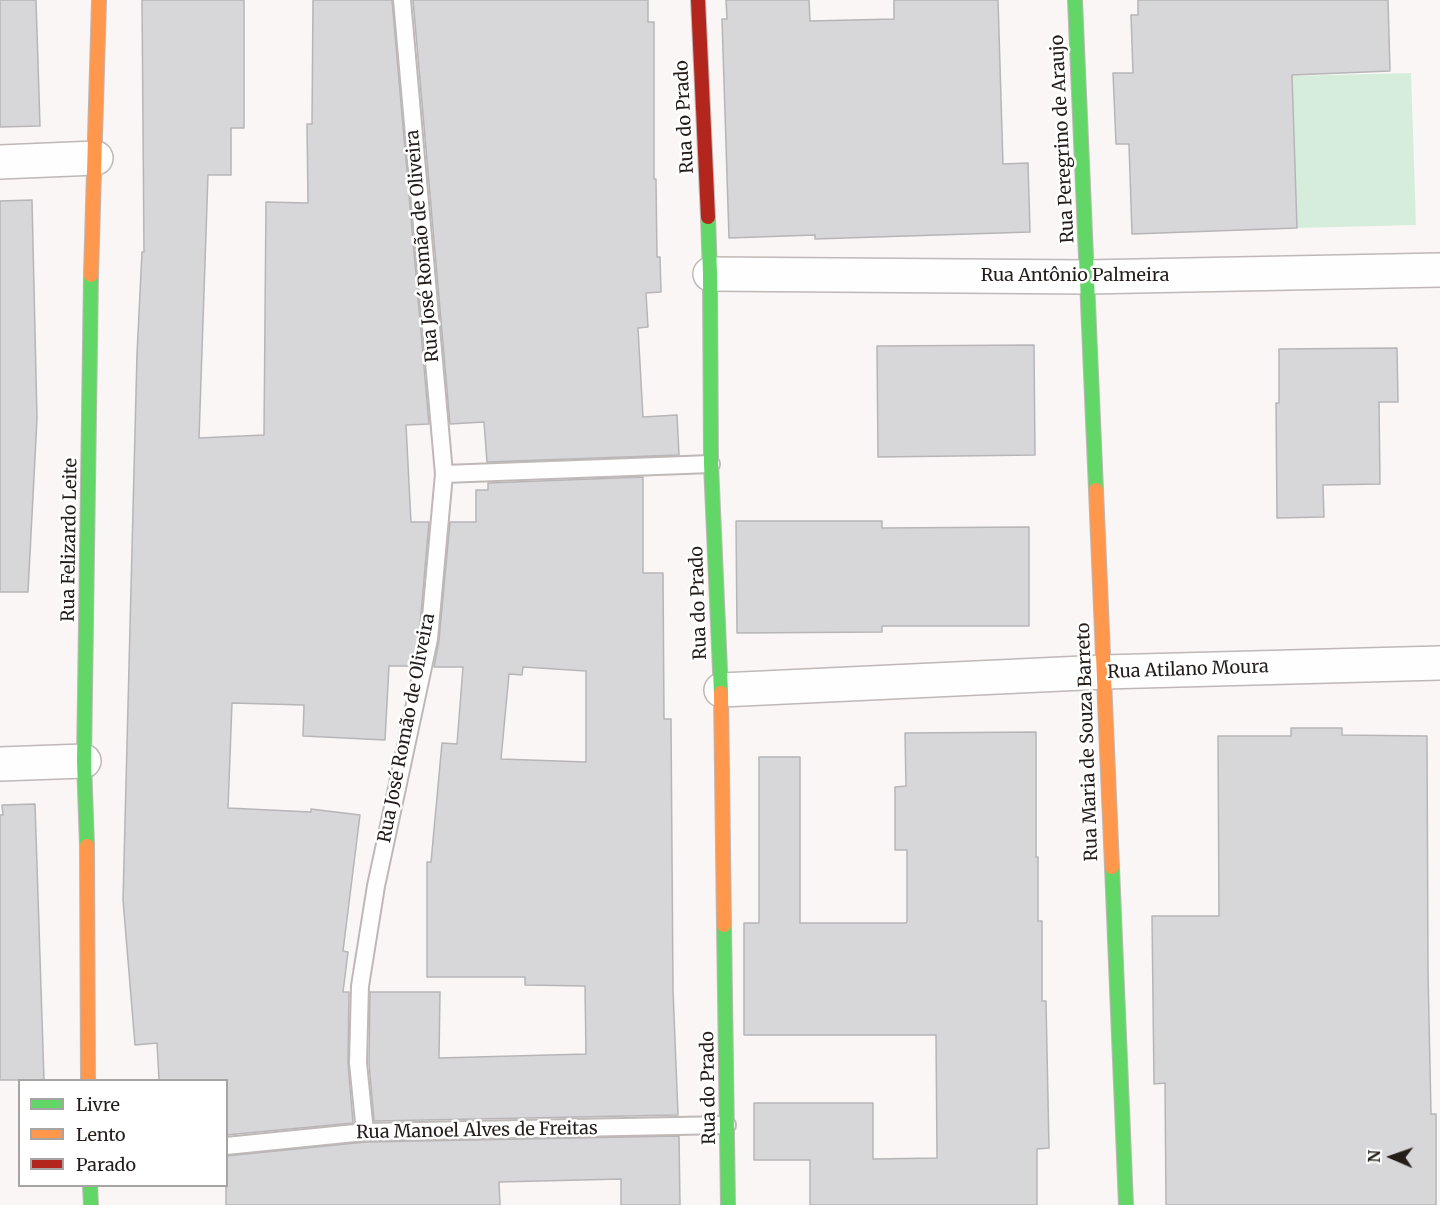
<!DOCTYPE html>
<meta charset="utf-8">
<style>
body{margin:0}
#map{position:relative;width:1440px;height:1205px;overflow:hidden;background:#faf6f5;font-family:Merriweather,serif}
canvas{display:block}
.legend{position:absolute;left:18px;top:1079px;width:210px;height:108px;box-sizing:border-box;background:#fff;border:2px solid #a7a5a3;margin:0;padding:8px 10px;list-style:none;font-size:18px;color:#241d1a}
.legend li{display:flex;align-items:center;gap:12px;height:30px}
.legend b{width:30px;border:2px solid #a7a5a3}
.north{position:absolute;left:1362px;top:1127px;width:60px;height:60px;-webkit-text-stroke:4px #fff;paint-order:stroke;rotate:272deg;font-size:16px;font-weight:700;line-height:24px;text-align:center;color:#241d1a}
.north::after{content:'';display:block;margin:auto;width:21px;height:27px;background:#241d1a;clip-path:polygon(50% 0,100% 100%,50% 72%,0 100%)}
</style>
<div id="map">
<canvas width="1440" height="1205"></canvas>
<ul class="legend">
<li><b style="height:8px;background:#63d668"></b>Livre</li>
<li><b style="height:8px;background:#ff974d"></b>Lento</li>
<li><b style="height:8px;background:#b3261e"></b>Parado</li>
</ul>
<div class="north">N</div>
</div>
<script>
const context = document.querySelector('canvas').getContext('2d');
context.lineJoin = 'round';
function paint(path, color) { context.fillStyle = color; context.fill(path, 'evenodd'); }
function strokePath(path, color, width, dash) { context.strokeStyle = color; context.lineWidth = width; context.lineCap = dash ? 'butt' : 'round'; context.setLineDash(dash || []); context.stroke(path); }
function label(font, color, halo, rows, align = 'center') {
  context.font = font + ' Merriweather,serif'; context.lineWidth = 5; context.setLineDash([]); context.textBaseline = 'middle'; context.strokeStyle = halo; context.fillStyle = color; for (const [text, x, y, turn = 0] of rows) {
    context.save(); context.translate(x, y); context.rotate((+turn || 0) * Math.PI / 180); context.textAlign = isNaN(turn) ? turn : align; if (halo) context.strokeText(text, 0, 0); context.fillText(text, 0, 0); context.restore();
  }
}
paint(new Path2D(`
 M1411 73 1416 225 1297 228 1292 76Z`), '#d6eddc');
const building = new Path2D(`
 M0 0H36L40 126 0 127Z
 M142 0H244V128H231V175H208L199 438 264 435 266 202 308 203 307 124H312L313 0H392L429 424 406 425 411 522H429L419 637 412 666H389L385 740 303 736 304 705 232 703 228 808 311 812V809L360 815 343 951 348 952 343 992H349L348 1063 353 1123 226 1135V1080H159L157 1043 135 1045 123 900 137 354 142 252H144Z
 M413 0H648V22H654V179H656L657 257H660L661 292 646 293 648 327 638 328 643 417 677 415 679 455 487 462 484 422 450 424Z
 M726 0H809L810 21 894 19V0H998L1003 164 1028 163 1030 232 815 239V235L729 238 722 19H727Z
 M1138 0H1388L1390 71 1292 75 1297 228 1132 234 1129 144H1116L1113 73H1133L1131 15H1138Z
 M32 200 37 419 28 592H0V201Z
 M1034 345 1035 455 878 457 877 346Z
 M1397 348 1398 402H1379L1380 484 1323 485 1324 517 1277 518 1276 403H1279V349Z
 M643 477V573H663L664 719H671L673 990 678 1115 374 1121 369 1063 370 992H440L439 1058 586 1054 585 986 525 985V977H427V862H431L442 743 457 744 463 667H434L439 640 450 522H476V490H488V483ZM523 667 586 671V762L501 759 509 674 522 675Z
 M736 521H882V528L1029 527V626H882V632L737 633Z
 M1291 728H1342V735L1427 736 1428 971 1431 1114H1436V1205H1166L1165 1083 1154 1084 1152 916H1219L1218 736H1291Z
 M1036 732V857H1038V921H1042V1001H1046L1049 1148 1037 1149V1205H810V1160H754V1103H873V1159L937 1158 936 1035H744V923H759V757H800V923H906L907 921V850H895V787L906 786 905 733Z
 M35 804 44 1080H0V815H3L2 805Z
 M679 1136 680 1205H621V1179L499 1182 500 1205H226V1156L366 1142Z`);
paint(building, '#d7d6d8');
strokePath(building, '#b7b5b8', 1.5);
const lane = new Path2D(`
 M444 474 711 464
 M365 1132 358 1063 360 986 376 886 429 639 444 474 402 0
 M226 1146 365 1132 727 1125`);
const street = new Path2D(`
 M0 162 96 158
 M710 274 1087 277 1440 270
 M721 690 1104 672 1440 663
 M0 764 84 761`);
const fast = new Path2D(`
 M1075 0 1096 490
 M708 217 710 274 711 464 721 693
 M87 846 84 761 91 275
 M1112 867 1126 1205
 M724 925 728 1205
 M90 1186 91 1205`);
const slow = new Path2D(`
 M91 275 99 0
 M1096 490 1112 867
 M721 693 724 925
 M87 846 88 1080`);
const jam = new Path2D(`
 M698 0 708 217`);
strokePath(lane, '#beb8b6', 20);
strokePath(street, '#beb8b6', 36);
strokePath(fast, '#beb8b6', 16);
strokePath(slow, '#beb8b6', 16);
strokePath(jam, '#beb8b6', 16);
strokePath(lane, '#fefefe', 16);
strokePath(street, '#fefefe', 33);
strokePath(fast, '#63d668', 14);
strokePath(slow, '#ff974d', 14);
strokePath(jam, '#b3261e', 14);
label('18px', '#241d1a', '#fff', [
 ["Rua do Prado",685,117,-93],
 ["Rua Peregrino de Araujo",1063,139,-93],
 ["Rua José Romão de Oliveira",423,246,-95],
 ["Rua Antônio Palmeira",1075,276],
 ["Rua Felizardo Leite",70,540,-89],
 ["Rua do Prado",699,603,-92],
 ["Rua Atilano Moura",1188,670,-2],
 ["Rua José Romão de Oliveira",407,728,-79],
 ["Rua Maria de Souza Barreto",1088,742,-92],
 ["Rua do Prado",709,1088,-91],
 ["Rua Manoel Alves de Freitas",477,1131,-1]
]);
</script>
